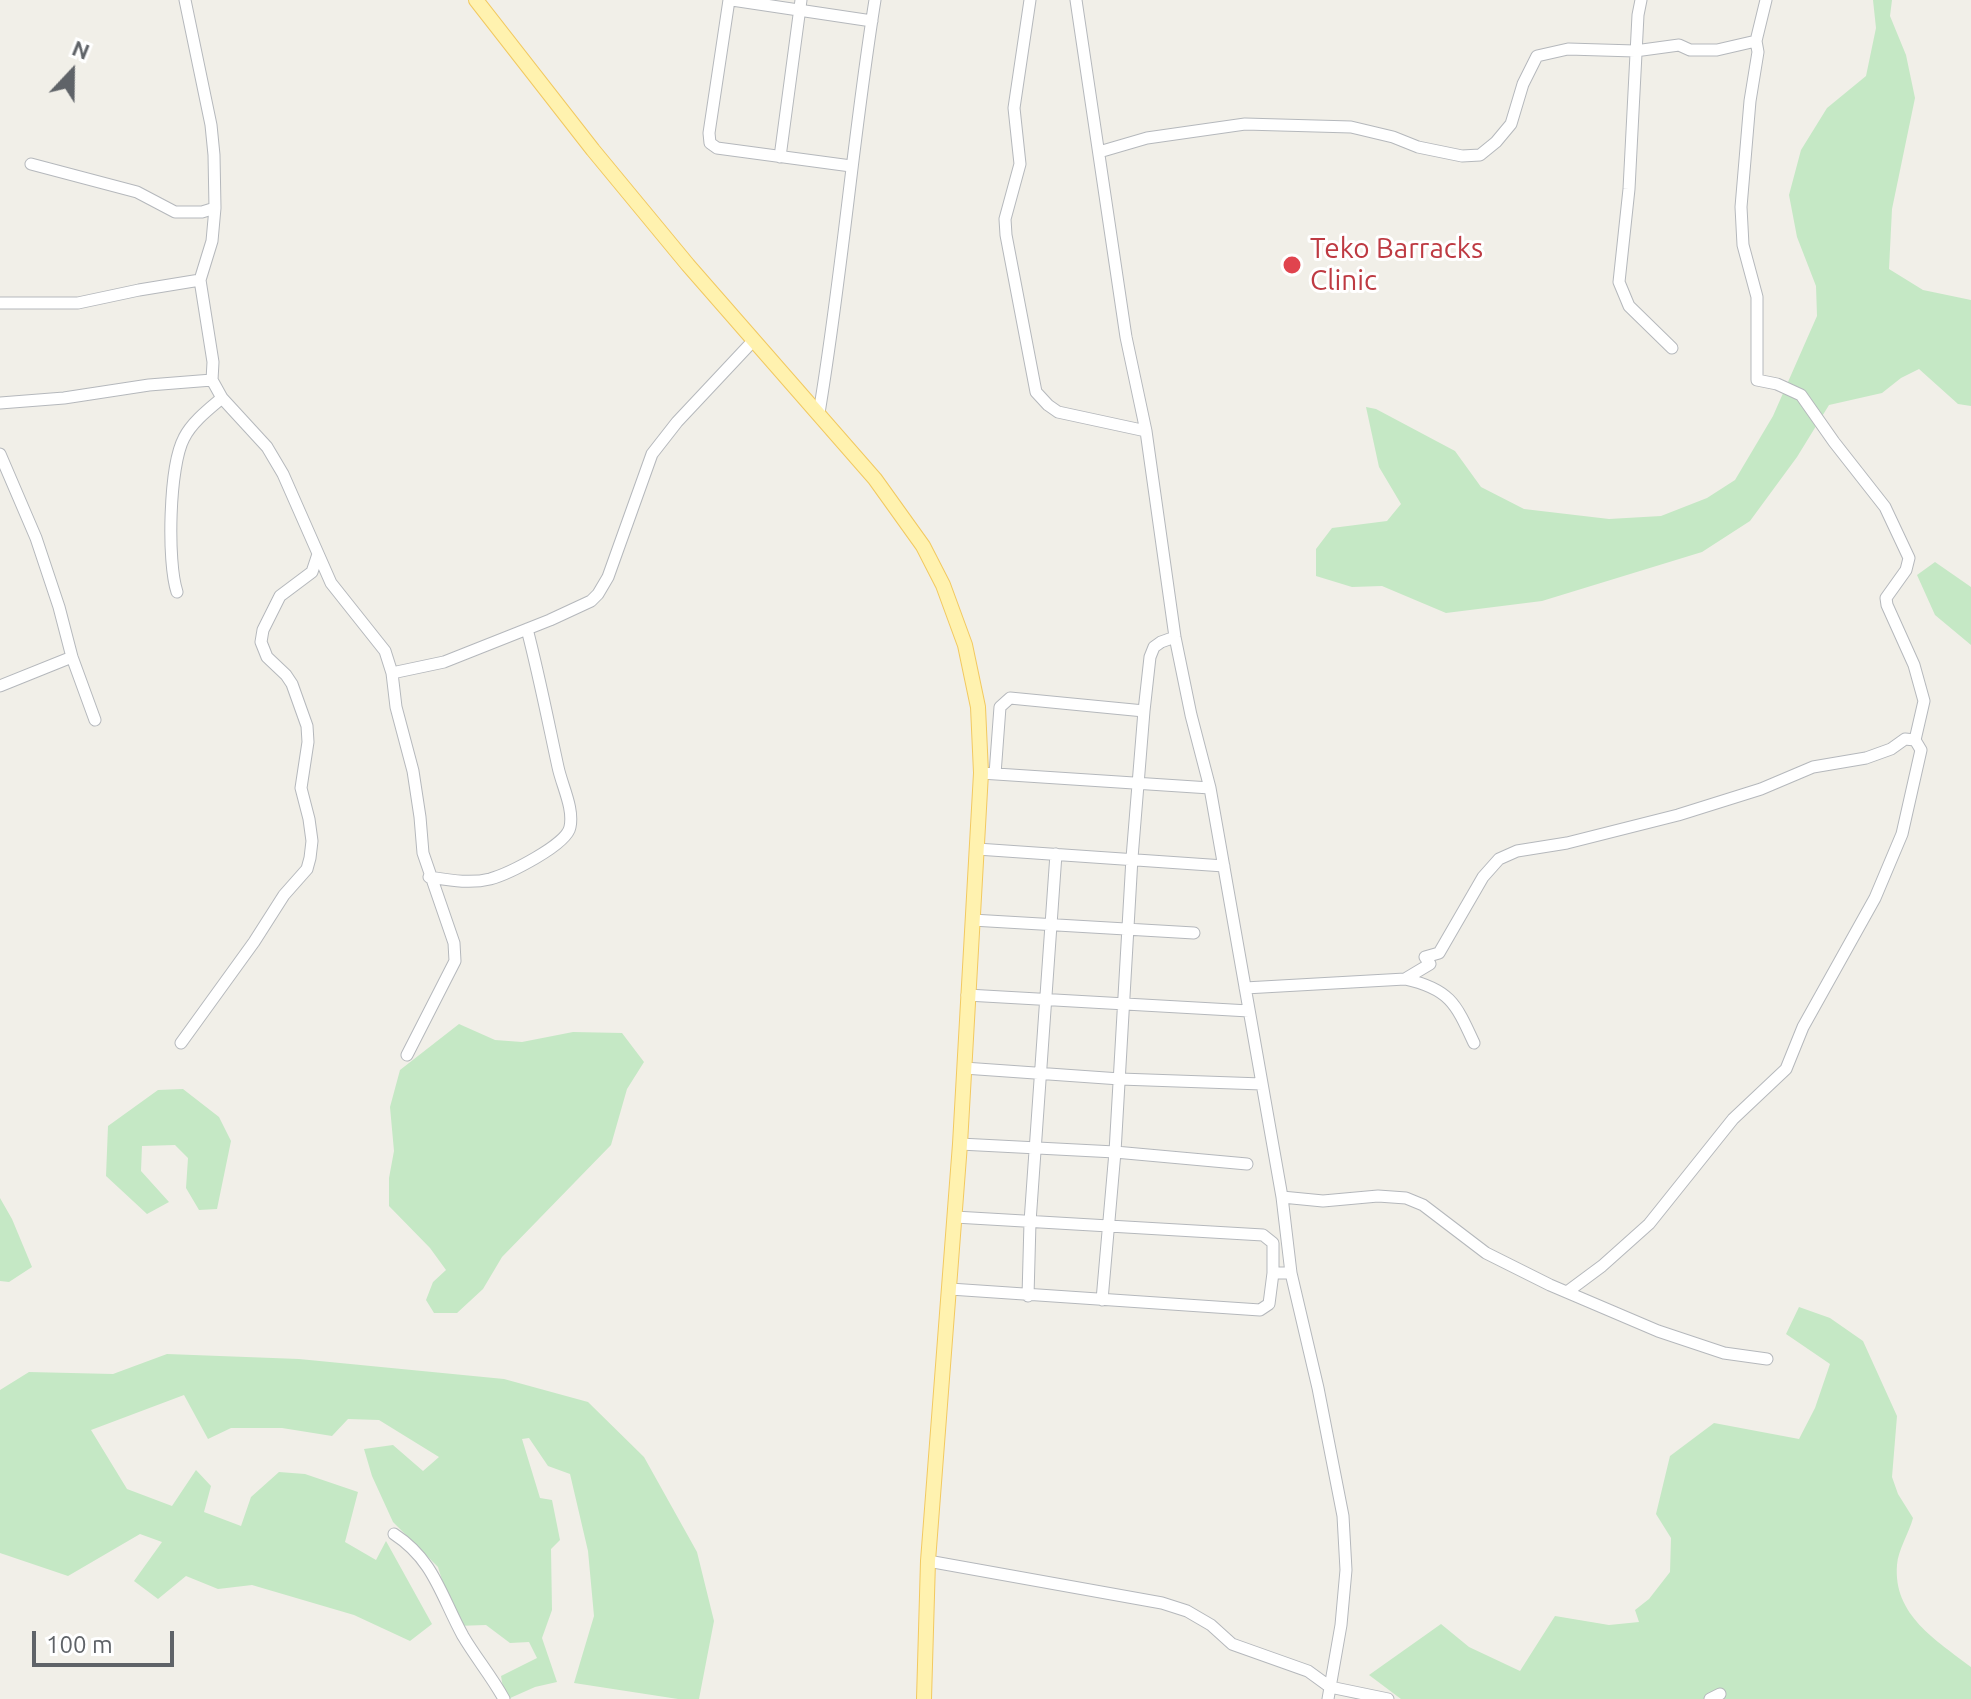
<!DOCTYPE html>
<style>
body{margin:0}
#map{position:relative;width:1971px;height:1699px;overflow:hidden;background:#f1efe8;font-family:Ubuntu,sans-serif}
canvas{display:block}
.north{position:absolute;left:32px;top:32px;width:80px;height:80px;-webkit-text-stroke:6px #fff;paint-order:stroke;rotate:22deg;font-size:22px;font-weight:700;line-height:32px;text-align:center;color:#5f6368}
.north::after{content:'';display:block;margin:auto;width:28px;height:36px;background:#5f6368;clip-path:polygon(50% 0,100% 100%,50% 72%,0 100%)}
.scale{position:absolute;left:32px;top:1631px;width:142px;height:36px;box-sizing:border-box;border:4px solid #5f6368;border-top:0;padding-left:10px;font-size:24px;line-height:28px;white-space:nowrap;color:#5f6368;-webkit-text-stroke:6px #fff;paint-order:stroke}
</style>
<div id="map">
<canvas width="1971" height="1699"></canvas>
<div class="north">N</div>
<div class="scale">100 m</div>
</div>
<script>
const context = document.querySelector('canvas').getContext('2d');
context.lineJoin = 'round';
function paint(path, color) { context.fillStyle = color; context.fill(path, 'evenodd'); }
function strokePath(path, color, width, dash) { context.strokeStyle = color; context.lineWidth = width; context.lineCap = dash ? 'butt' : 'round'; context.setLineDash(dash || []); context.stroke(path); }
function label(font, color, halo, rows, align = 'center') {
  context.font = font + ' Ubuntu,sans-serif'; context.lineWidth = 6; context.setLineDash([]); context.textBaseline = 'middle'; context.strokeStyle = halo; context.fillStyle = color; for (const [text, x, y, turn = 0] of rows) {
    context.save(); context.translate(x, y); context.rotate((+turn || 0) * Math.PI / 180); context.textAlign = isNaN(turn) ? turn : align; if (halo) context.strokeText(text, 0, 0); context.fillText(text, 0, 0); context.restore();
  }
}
paint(new Path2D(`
 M1873 0H1892L1890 16 1906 55 1915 98 1892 209 1889 269 1923 290 1971 300V406L1958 404 1919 369 1901 378 1882 393 1829 405 1797 457 1750 521 1702 552 1542 601 1446 613 1382 586 1352 587 1316 576V549L1332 528 1387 521 1401 504 1379 467 1366 407 1376 409 1455 451 1481 487 1524 509 1609 519 1661 516 1707 498 1735 480 1773 416 1817 316 1816 286 1797 237 1789 195 1801 150 1827 108 1866 76 1876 28Z
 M1935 562 1971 587V645L1935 615 1917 575Z
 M459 1024 495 1040 522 1042 573 1032 622 1033 644 1062 627 1089 611 1145 502 1257 483 1289 457 1313H434L426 1300 433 1282 446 1270 430 1248 389 1206V1178L394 1151 390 1107 400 1070Z
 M183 1089 219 1117 231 1141 217 1209 199 1210 186 1188 188 1158 175 1145 142 1146 141 1171 169 1202 147 1214 106 1176 108 1126 158 1090Z
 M0 1198 12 1219 32 1267 9 1282 0 1281Z
 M1799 1307 1830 1318 1863 1341 1897 1416 1892 1477 1898 1494 1913 1518C1909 1533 1898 1550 1897 1565 1893 1615 1936 1640 1971 1667V1699H1401L1369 1675 1441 1624 1469 1647 1520 1671 1555 1616 1609 1625 1639 1622 1635 1610 1649 1599 1670 1572 1671 1538 1656 1514 1670 1456 1714 1423 1799 1439 1815 1408 1830 1364 1786 1334Z
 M167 1354 299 1359 504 1379 588 1402 644 1457 697 1552 714 1621 699 1699H678L574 1683 594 1616 588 1551 570 1474 548 1466 529 1438 522 1439 540 1498 552 1500 560 1540 551 1549 552 1610 542 1638 557 1682 535 1687 508 1699H505L501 1676 537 1658 529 1642 510 1643 486 1625 456 1626 438 1567 393 1522 372 1476 364 1449 393 1445 423 1471 439 1457 379 1420 348 1419 332 1436 282 1428H231L208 1439 184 1395 91 1430 127 1489 172 1506 196 1470 211 1486 204 1512 241 1526 251 1497 279 1472 305 1474 358 1492 345 1542 376 1560 386 1541 432 1624 410 1641 354 1615 252 1585 218 1589 186 1576 158 1599 134 1581 162 1542 140 1534 68 1576 0 1553V1390L29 1372 113 1374Z`), '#c5e8c5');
const minor = new Path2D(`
 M185 0 211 125 214 155 215 208 212 241 200 280 213 362 212 380 222 398 267 447 283 474 331 583 385 651 392 673 396 707 413 771 420 817 423 853 454 943 455 961 407 1055
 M729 0 709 133 710 143 717 148 851 166
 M732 0 872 21
 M1030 0 1014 108 1020 164 1005 219 1006 235 1036 392 1048 405 1058 412 1146 431
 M1076 0 1126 337 1146 431 1175 637 1191 715 1210 788 1282 1197 1291 1273 1318 1388 1343 1516 1346 1570 1341 1625 1328 1699
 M1641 0 1638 15 1629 189 1619 282 1629 306 1672 348
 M1766 0 1756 41 1758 52 1750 101 1741 207 1743 245 1757 297V380L1777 384 1801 395 1834 442 1885 507 1909 558 1906 570 1886 598 1887 605 1914 665 1924 701 1915 740
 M1099 152 1147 138 1245 124 1351 127 1393 137 1418 147 1462 156 1480 155 1496 142 1511 124 1523 84 1537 56 1568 49 1635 51 1679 45 1690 50H1717L1756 41
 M780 157 801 0
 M31 164 137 192 175 212H202L215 208
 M0 303H78L139 290 200 280
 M0 403 64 398 149 385 212 380
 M819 413C842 276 853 137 875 0
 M0 454 36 538 59 607 72 657 95 720
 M177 592C167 562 169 466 184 438 192 422 209 409 222 398
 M392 673 444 662 550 620 591 601 598 594 608 577 652 454 677 422 753 341
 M0 686 72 657
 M981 773 1210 788
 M995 774 1000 707 1010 698 1144 711
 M977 849 1224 866
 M429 877C449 880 470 884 490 879 508 874 567 845 570 827 574 808 562 786 558 767 548 721 539 675 527 629
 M972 920 1194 933
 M1405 979 1430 964 1425 957 1439 953 1483 877 1499 859 1517 851 1567 843 1678 815 1761 789 1813 767 1866 758 1891 749 1905 739 1915 740
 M1245 988 1405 979C1450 989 1456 1004 1474 1043
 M967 995 1249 1011
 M181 1043 254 942 284 895 307 869 310 858 312 841 309 819 301 788 308 742 307 726 292 684 286 675 267 657 261 642 263 630 280 596 312 572 318 554
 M964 1068 1120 1079 1262 1084
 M960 1144 1115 1152 1247 1164
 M1282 1197 1323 1201 1378 1196 1406 1198 1423 1205 1486 1253 1550 1285 1658 1331 1724 1353 1767 1359
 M955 1217 1263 1235 1273 1243V1273
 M950 1289 1260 1310 1269 1304 1273 1273H1291
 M1567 1292 1602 1266 1649 1224 1733 1119 1786 1069 1803 1027 1875 898 1902 834 1921 750 1915 740
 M1028 1296 1030 1222 1056 854
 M1102 1300 1115 1152 1132 858 1144 711 1150 657 1154 647 1161 642 1175 637
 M394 1534C434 1560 441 1596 463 1636 476 1658 492 1677 504 1699
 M928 1561 1162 1603 1187 1611 1211 1625 1232 1644 1308 1671 1330 1687 1388 1699
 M1710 1699 1720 1694`);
const major = new Path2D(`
 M476 0 593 150 688 265 875 479 923 546 943 585 965 645 978 707 981 773 960 1144 928 1561 924 1699`);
strokePath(minor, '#b5b8bc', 13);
strokePath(major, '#f2c960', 16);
strokePath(minor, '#fff', 11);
strokePath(major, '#fff2af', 14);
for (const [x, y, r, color] of [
 [1292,265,10,"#e0444e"]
]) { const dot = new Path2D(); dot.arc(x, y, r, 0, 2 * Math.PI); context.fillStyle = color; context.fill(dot); strokePath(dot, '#fff', 3); }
label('28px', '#be3a42', '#fff', [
 ["Teko Barracks",1310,249],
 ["Clinic",1310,281]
], 'left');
</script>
